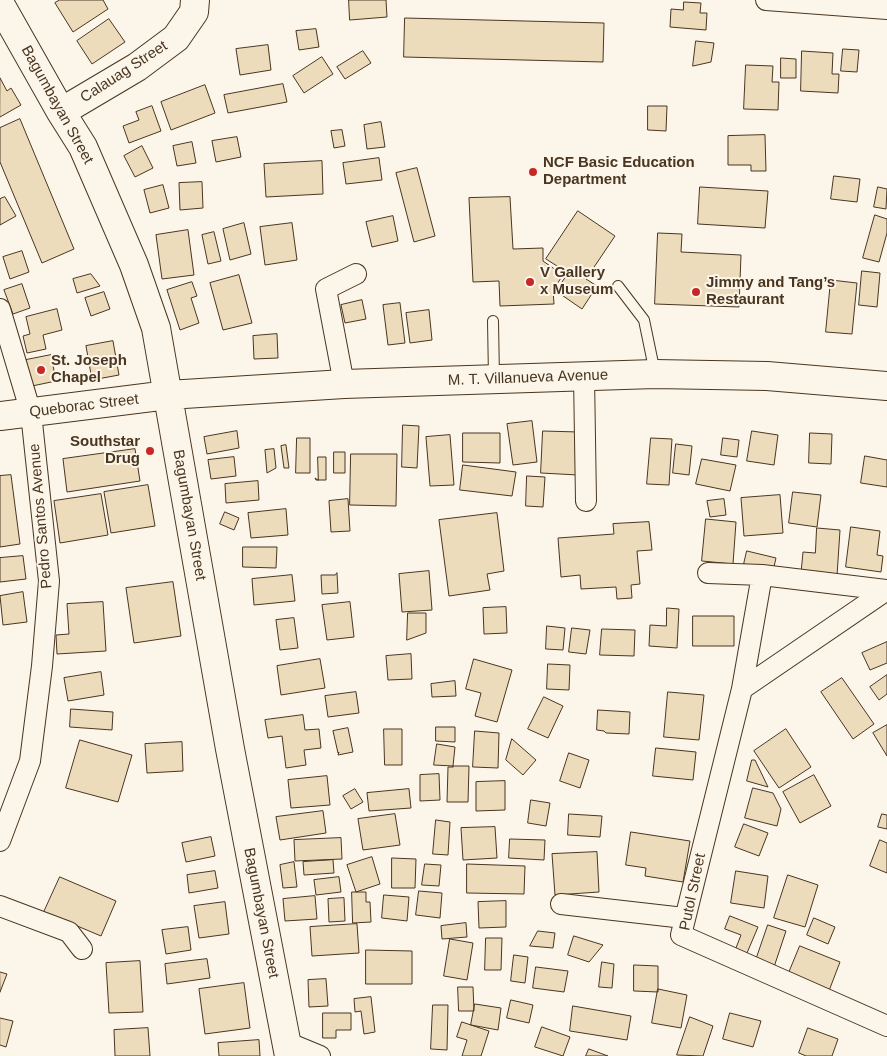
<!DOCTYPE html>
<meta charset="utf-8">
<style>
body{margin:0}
canvas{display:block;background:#fbf6e9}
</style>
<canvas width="887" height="1056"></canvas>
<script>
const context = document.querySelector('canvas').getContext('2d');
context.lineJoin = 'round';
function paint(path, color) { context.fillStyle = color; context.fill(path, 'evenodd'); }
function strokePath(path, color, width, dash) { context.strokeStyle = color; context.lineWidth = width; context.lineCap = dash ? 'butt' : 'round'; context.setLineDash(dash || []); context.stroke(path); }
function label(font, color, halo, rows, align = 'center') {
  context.font = font + ' Helvetica,sans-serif'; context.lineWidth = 4; context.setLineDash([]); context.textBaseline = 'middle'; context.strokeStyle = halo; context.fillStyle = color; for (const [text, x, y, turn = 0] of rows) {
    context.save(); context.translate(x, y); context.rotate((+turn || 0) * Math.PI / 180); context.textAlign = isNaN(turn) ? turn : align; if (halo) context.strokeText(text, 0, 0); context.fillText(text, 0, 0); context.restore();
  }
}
const building = new Path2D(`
 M60 0H103L108 9 73 32 55 3Z
 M349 0H386L387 17 350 20Z
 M684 2 701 3 700 13H707L706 30 670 27 671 9 683 10Z
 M405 18 604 23 603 62 404 57Z
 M109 19 125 42 92 64 77 41Z
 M316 29 319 47 299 50 296 31Z
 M696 41 714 43 711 62 693 66Z
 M268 45 271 70 240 75 236 49Z
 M843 49 859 50 857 72 841 71Z
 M363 51 371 63 345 79 337 67Z
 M802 51 833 53 832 74H839L838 93 801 91Z
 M322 57 333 74 304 93 293 76Z
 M781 58 796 59V78H781Z
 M746 65 773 66 772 82H779L778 110 744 109Z
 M0 78 7 91 11 88 21 105 0 117Z
 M283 84 287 102 228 113 224 95Z
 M205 85 215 113 171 130 161 102Z
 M152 106 161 131 129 143 123 126 139 120 136 112Z
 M648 106H667L666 131 648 130Z
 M20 119 74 249 42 263 0 162V128Z
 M381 122 385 147 367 149 364 125Z
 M342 130 345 146 334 148 331 131Z
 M765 135 766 171H751V165H728V136Z
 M237 137 241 157 216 162 212 141Z
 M192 142 196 163 177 166 173 146Z
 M142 146 153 168 135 177 124 156Z
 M379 158 382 180 346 184 343 163Z
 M322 161 323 194 266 197 264 164Z
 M417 168 435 236 414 242 396 173Z
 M834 176 860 179 857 202 831 199Z
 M202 182 203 208 180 210 179 183Z
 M163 185 169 208 150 213 144 190Z
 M700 187 768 191 765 228 698 224Z
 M878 187 887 189 886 209 874 207Z
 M5 197 16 216 0 225V199Z
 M510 197 513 249 543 248V261L563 275 553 290 554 304 500 306 499 281 473 282 469 198Z
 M578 211 615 236 586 279 597 286 582 309 556 291 568 273 546 259Z
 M875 215 887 219V233L879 262 863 258Z
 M393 216 398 241 372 247 366 222Z
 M244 223 251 254 230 260 223 229Z
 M292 223 297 260 265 265 260 227Z
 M188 230 194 275 162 279 156 235Z
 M214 232 221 261 208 264 202 235Z
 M658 233 682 234 681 252 741 255 739 307 655 304Z
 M22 251 29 272 10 279 3 257Z
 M862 271 880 273 877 307 859 305Z
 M91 274 100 286 77 293 73 279Z
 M239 275 252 323 223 330 210 283Z
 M831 280 857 283 852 334 826 332Z
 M192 282 197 296 191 298 199 323 180 330 167 290Z
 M22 284 30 308 13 314 4 290Z
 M104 292 110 309 91 316 85 298Z
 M362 300 366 319 345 323 341 305Z
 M400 303 405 343 388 345 383 305Z
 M57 309 62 330 43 335 46 349 27 353 23 336 30 334 26 317Z
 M429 310 432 340 410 343 406 313Z
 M277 334 278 358 254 359 253 336Z
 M113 341 119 375 92 380 86 346Z
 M51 355 56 381 32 386 26 360Z
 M532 421 537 462 513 465 507 424Z
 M403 425 419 426 417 468 402 467Z
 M237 431 239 448 207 454 204 437Z
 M543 431 579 432 578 475 541 473Z
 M752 431 778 435 774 465 747 461Z
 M463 433H500V463L463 462Z
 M810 433 832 434 831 464 809 463Z
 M450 435 454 485 430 486 426 437Z
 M297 438H310V473H296Z
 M651 438 672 439 669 485 647 484Z
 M723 438 739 440 737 457 721 455Z
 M676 444 692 446 689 475 673 473Z
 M286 445 289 468H284L281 446Z
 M135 449 140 481 67 492 63 459Z
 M274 449 276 468 267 473 265 450Z
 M334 452H345V473H334Z
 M351 454H397L396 506 350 505Z
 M865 456 887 460V487L861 483Z
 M234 457 236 476 211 479 208 460Z
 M318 457H326V480H316L315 478 318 480Z
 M702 459 736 465 730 491 696 484Z
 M463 465 516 472 512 496 460 490Z
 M11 475 20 544 0 547V476Z
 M527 476 545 477 543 507 526 506Z
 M258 481 259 500 226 503 225 484Z
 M148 485 155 526 111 533 104 492Z
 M793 492 821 495 817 527 789 523Z
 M101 494 108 535 60 543 54 501Z
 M780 495 783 533 744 536 741 498Z
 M348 499 350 531 331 532 329 501Z
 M724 499 726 515 710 517 707 501Z
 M286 509 288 535 251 538 248 513Z
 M225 512 239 518 234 530 220 524Z
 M497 513 504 571 487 574 490 590 449 596 439 520Z
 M706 519 736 522 733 564 702 561Z
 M649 522 652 550 637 551 640 584 631 585 632 598 617 599 616 587 581 589 580 575 561 577 558 538 614 534 613 524Z
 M851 527 880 531 877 555 883 556 881 572 846 567Z
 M817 528 840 530 837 576 801 573 803 552 815 553Z
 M243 547H277L276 568 243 567Z
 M747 551 776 558 773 571 744 564Z
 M23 556 26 579 0 582V558Z
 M429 571 432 610 402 612 399 574Z
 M337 573 338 593 322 594 321 575H335Z
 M292 575 295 601 254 605 252 579Z
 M173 582 181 636 134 643 126 588Z
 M23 592 27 622 3 625 0 596Z
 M103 602 106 651 57 654 56 635 69 634 67 604Z
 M350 602 354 637 327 640 322 605Z
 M506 607 507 633 484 634 483 608Z
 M667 608 679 609 677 648 649 646 650 625 666 626Z
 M408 613H426V633L407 640Z
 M693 616H734V646H693Z
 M294 618 298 648 280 650 276 620Z
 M547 626 565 628 563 650 546 649Z
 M572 628 590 630 586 654 569 652Z
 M602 629 635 630 634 656 600 655Z
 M887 642V663L870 670 862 653Z
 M411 654 412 679 388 680 386 656Z
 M320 659 325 688 281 695 277 666Z
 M474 659 512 670 497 722 475 716 481 693 466 689Z
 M548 664 570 665 569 690 547 689Z
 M101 672 104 695 68 701 64 678Z
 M887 675V694L879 700 870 687Z
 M842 678 874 724 853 739 821 692Z
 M455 681 456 696 432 697 431 684Z
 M356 692 359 713 328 717 325 696Z
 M668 692 704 695 699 740 664 737Z
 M544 697 563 706 548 738 528 729Z
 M71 709 113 712 112 730 70 727Z
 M598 710 630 712 629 734 606 733 604 731 597 730Z
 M303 715 305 730 319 729 321 748 304 750 306 765 286 768 282 736 268 738 265 720Z
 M887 725V756L873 733Z
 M436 727H455V742L436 741Z
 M348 728 353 752 338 755 339 752 338 753 333 731Z
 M384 729H402V765H385Z
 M786 729 811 767 779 788 754 751Z
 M475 731 499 733 498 768 473 767Z
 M512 739 536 760 523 775 506 760Z
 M80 740 132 755 118 802 66 788Z
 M182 742 183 771 147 773 145 744Z
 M437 744 455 747 453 766 434 765Z
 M656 748 696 752 693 780 653 776Z
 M569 753 589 760 580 788 560 781Z
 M752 760H755L768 787 747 781Z
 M453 766H469L468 802H447L448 767H453Z
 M439 774 440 800 420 801V775Z
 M814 775 831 806 800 823 783 792Z
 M327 776 330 805 291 808 288 780Z
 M505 781V810L476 811V782Z
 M753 788 773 793 781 809 777 826 745 818Z
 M355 789 363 802 351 809 343 796Z
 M409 789 411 808 369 811 367 793Z
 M531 800 550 803 546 826 528 823Z
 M323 811 326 833 280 840 276 817Z
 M395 814 400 845 363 850 358 819Z
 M569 814 602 816 600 837 568 835Z
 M882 814 887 815V829L878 827Z
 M436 820 450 822 448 855 433 854Z
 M744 824 768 833 759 856 735 847Z
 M495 827 497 858 463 860 461 828Z
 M631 832 690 841 683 882 645 876 646 868 626 865Z
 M211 837 215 856 186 862 182 843Z
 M341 838 342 859 295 861 294 840Z
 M510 839 545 840 544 860 509 858Z
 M880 840 887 843V873L870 866Z
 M597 852 599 892 555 895 552 854Z
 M372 857 380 884 356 892 347 865Z
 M392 858 416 859 415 888H392Z
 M333 860 334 873 304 875 303 862Z
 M294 862 297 887 283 888 280 865Z
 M425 864 441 865 439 886 422 885Z
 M467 864 525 866 524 894 467 893Z
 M215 871 218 888 189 893 187 875Z
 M736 871 768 876 764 908 731 903Z
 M788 875 818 885 805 927 774 918Z
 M60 877 116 901 101 936 44 912Z
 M339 877 341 892 316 895 314 880Z
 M419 891 442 893 440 918 416 915Z
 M352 892H366V902H370L371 922 353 923Z
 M384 895 409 897 407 921 382 918Z
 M315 896 317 919 285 921 283 899Z
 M344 898 345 921 329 922 328 899Z
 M506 901V927L479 928 478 902Z
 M225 902 229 934 199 938 194 906Z
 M730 916 758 927 744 960 734 953 741 935 725 929Z
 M814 918 835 927 828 944 807 935Z
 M466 923 467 937 442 939 441 926Z
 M357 924 359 953 312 956 310 927Z
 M768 925 786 931 773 970 755 963Z
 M188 927 191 950 166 954 162 930Z
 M538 931 555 933 553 948 530 946Z
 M574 936 603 945 589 962 568 955Z
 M486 938H502L501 970H485Z
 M450 939 473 943 467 980 444 976Z
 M800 946 840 962 827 996 786 980Z
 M366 950 412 951V984H366Z
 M514 955 528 957 525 983 511 981Z
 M207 959 210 978 167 984 165 964Z
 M140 961 143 1012 109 1013 106 963Z
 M602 962 614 964 612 988 599 987Z
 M634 965 658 966V992L634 991Z
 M536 967 568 971 564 992 533 988Z
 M0 972 7 974 0 992Z
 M326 979 328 1006 309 1007 308 980Z
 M244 983 250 1028 205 1034 199 989Z
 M458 987H473L474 1011H459Z
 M658 989 687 995 681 1028 652 1023Z
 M371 997 375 1032 364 1034 361 1011 355 1012 354 999Z
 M511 1000 533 1005 529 1023 507 1018Z
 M475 1004 501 1008 498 1030 471 1025Z
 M433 1005H448L447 1050 431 1049Z
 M573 1006 631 1016 627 1040 570 1031Z
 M323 1013H351V1030H336V1038H323Z
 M730 1013 761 1021 753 1047 723 1039Z
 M690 1017 713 1026 703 1056 677 1055Z
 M0 1018 13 1021 6 1047 0 1045Z
 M462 1022 489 1031 481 1056H462L467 1040 457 1037Z
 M542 1027 570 1037 563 1056 535 1047Z
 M148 1028 150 1056H115L114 1030Z
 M808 1028 838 1039 832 1056H806L799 1053Z
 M259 1040 260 1056H219L218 1043Z
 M589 1049 608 1056H586Z`);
paint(building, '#ecdcbc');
strokePath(building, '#4a3520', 1);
const lane = new Path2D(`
 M618 286 644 320 655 373
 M493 321 494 378`);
const street = new Path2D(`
 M766 0 887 9
 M0 309 31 413 49 581 42 666 30 761 0 841
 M584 376 586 501
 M344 384 326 289 356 274
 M708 573 762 575 887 590
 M762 575 742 689 681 935 887 1026
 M742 689 887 590
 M561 904 684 918
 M0 906 69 932 82 949
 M286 1042 320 1056`);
const secondary = new Path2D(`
 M0 4 61 112 83 147 134 265 156 328 230 749 289 1056
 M61 112 137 67 176 38 194 12 195 0
 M0 416 168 395 344 384 655 374 767 376 887 386`);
strokePath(lane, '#4a3520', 12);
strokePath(street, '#4a3520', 22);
strokePath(secondary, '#4a3520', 30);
strokePath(lane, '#fbf6e9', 10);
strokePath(street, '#fbf6e9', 20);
strokePath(secondary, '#fbf6e9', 28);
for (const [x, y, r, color] of [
 [533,172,5,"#c62828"],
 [530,282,5,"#c62828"],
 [696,292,5,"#c62828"],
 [41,370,5,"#c62828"],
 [150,451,5,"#c62828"]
]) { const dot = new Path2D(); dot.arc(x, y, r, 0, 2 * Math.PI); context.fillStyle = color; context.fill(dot); strokePath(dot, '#fbf6e9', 2); }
label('15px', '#4a3520', '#fbf6e9', [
 ["Calauag Street",124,72,-33],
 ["Bagumbayan Street",57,105,61],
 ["M. T. Villanueva Avenue",528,378,-2],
 ["Queborac Street",84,406,-7],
 ["Bagumbayan Street",189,515,80],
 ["Pedro Santos Avenue",41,516,-95],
 ["Putol Street",693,892,-78],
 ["Bagumbayan Street",261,913,79]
]);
label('bold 15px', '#4a3520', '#fbf6e9', [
 ["NCF Basic Education",543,163],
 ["Department",543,180],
 ["V Gallery",540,273],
 ["x Museum",540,290],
 ["Jimmy and Tang’s",706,283],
 ["Restaurant",706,300],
 ["St. Joseph",51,361],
 ["Chapel",51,378],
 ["Southstar",140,442,"right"],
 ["Drug",140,459,"right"]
], 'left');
</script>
